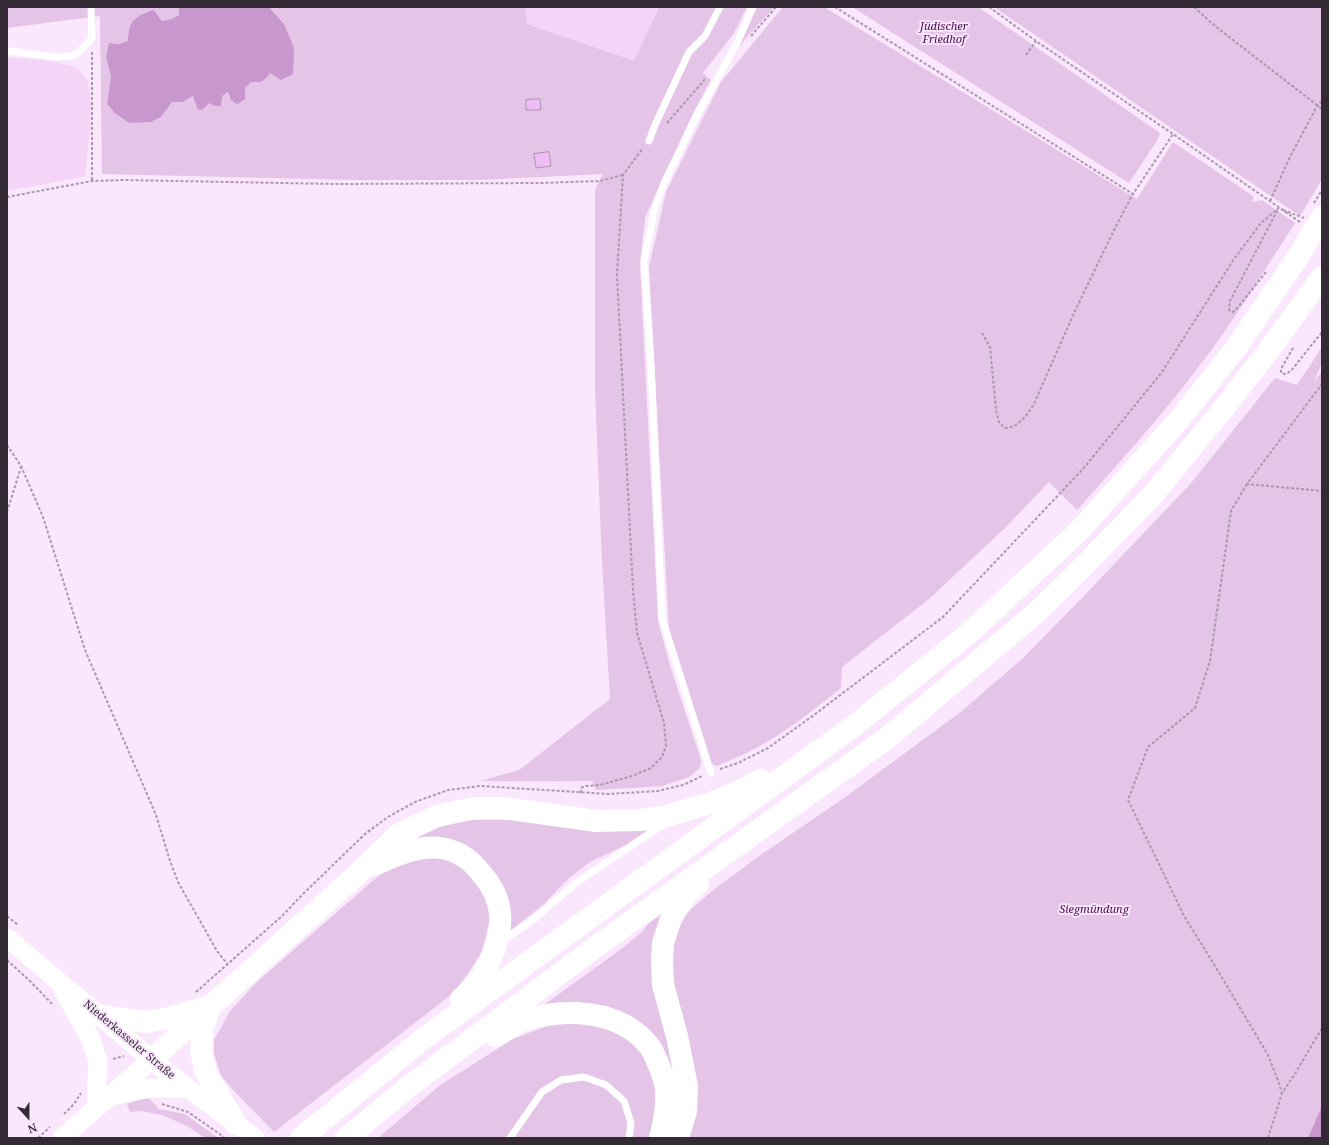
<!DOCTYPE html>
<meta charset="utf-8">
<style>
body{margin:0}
#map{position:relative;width:1329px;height:1145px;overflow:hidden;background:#fae6fd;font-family:"Noto Serif",serif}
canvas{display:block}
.frame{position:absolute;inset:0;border:8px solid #342a35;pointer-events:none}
.north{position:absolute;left:8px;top:1097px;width:40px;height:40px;-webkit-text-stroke:3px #fae6fd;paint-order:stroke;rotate:159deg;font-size:11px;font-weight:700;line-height:16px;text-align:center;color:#342a35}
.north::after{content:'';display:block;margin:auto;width:14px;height:18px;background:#342a35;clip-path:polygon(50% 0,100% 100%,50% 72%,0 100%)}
</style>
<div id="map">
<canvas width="1329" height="1145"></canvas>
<div class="frame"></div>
<div class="north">N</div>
</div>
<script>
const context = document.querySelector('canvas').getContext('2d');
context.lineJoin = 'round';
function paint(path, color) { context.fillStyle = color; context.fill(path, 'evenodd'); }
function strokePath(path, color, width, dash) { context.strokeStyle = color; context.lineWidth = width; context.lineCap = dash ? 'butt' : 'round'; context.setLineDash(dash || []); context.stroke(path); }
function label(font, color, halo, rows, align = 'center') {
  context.font = font + ' "Noto Serif",serif'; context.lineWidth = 4; context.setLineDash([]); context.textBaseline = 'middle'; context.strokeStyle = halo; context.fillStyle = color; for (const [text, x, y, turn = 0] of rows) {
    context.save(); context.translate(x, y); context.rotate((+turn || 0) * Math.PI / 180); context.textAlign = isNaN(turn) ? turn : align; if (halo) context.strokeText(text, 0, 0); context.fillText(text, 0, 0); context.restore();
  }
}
paint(new Path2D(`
 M525 7H659L634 62 527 24Z
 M7 57 50 61 76 67 83 75 88 82 92 113 85 176 7 191Z`), '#f4d5f8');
paint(new Path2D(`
 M7 7H179V15L172 19 162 21 154 10 128 32V41L119 44 109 43 106 57 111 76 107 104 143 122H151L161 117 172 102H183L194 96 209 103 228 92 245 88 251 82 257 84 284 24 269 7H525L527 24 634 61 659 7H747L734 33 703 73 711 80 693 113 645 218 640 265 658 621 671 669 701 760 700 768 689 777 662 786 596 790 592 781C554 782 517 781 480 781L519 770 610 699 602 562 595 390V191L597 185 603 174 479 180H358L102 174 100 16 7 28Z
 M757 7H774L740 45 741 41Z
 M783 7H824L1137 199 1173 142 1253 196V202L1262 200 1295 223C1263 272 1233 323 1197 369 1160 418 1118 464 1077 510L1049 482 1005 528 929 599 842 667 841 688C814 709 787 732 756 748 743 755 730 760 717 766L711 763 669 631 649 267 666 192 721 82Z
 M852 7H978L1160 133 1158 139 1129 183Z
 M994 7H1322V179L1300 216Z
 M1322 347V363L1314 381 1322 372V1138H683L681 1019 672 971 673 938 687 913 712 891 762 854 844 798 962 711 1023 658 1083 597 1192 482 1275 378 1297 385Z
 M473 820H515L651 828 626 845 590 862 568 879 544 904 506 934 489 871 409 840 441 826Z
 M425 857 448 860 478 879 491 914 482 952 456 991 274 1132 236 1093 221 1076 214 1054V1040L230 1011 257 982 384 871Z
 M670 908 674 1085 606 1008 578 1002 541 1007 620 950 642 932 648 924Z
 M580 1022 607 1025 637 1046 649 1062 660 1095 653 1138H378L439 1086 513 1039 552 1024Z
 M147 1096 159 1109 185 1114 218 1138H205L187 1126 162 1115 142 1111 130 1112 127 1104Z`), '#e4c4e7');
paint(new Path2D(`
 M179 7H269L284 24 294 48 293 74 281 80 270 73C264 81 261 84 251 82L245 88V99L237 104 231 100 228 92 222 96 221 106H215L209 103 203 109 198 110 193 96 183 102H172L161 117 151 122 129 123 115 113 107 104 111 76 106 57 109 43 119 44 128 41C128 21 135 16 154 10L162 21 172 19 179 15Z
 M1322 1106V1138H1308Z`), '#c897ce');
const building = new Path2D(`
 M540 99 541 110H526V100Z
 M549 152 551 166 536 168 534 154Z`);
paint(building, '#efbdf5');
strokePath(building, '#ad95b0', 1);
strokePath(new Path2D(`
 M835 7 1133 194
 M989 7 1036 41 1173 134 1300 222
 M1194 7 1215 26 1322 109
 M751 36 776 7
 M92 52V181
 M1026 55 1036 41
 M667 123 706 78
 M7 197 92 181 123 180 336 184 541 183 600 181 623 175
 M1270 201 1290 157 1317 106 1322 101
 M1314 203 1322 190
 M1283 210 1304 218
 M1266 272 1235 311 1232 312 1229 310V307L1230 301 1278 209
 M982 333 990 347 996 410 999 422 1005 428C1019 427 1025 417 1033 406L1074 313 1117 224 1133 194 1173 134
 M1293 348 1281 369V373L1285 374 1291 371 1322 332
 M1322 383 1319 388 1247 484 1322 491
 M7 445 21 466 43 517 85 650 156 815 170 861 178 882 217 951 228 965
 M1247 484 1231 511 1210 661 1195 708 1148 747 1128 800 1184 916 1215 966 1268 1055 1277 1078 1282 1093
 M7 512 21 467
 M720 769 738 763 768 748 810 718 943 617 1083 469 1162 372 1234 259 1261 223 1279 208
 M581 793V788L585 786 600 785 632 776 651 768 662 757 666 746 664 723 637 633 633 590 617 275 623 175 643 148
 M7 916 18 925
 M7 960 30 981 53 1005
 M196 992 282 916 303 894 365 834 388 817 415 802 448 790 480 786 609 794 658 791 683 785 702 776
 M113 1059 124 1056
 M162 1104 188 1112 224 1137
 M64 1114 74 1104 81 1093
 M38 1138 50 1127
 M1268 1138 1282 1093 1296 1072 1322 1028`), '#a999ab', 2, [3, 2]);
strokePath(new Path2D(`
 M7 51C25 52 60 61 76 54 82 51 87 43 92 38L91 7
 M649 141 655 125 689 52 705 36 720 7
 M711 773 662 618 651 365 644 260 655 208 664 183 695 119 737 43 753 7
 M502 941 533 920 577 882 664 824
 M510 1138 542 1092 561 1080 584 1077 606 1085 624 1101 631 1123 629 1138`), '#fff', 7);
strokePath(new Path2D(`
 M7 938 169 1074 255 1138
 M64 992 90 1037 98 1061 96 1107
 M111 1096 151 1088H186
 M62 1138 151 1060`), '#fff', 19);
strokePath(new Path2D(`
 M374 865C395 856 417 845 441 848 459 851 470 859 481 873 505 900 505 928 490 960 487 965 485 971 482 976 477 984 468 992 461 999
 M211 1007 203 1026 201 1051 206 1073 236 1124
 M100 1016 146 1022 168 1018 207 1007
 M495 1036C504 1032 513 1025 522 1021 564 1007 621 1009 650 1047 653 1051 655 1057 657 1061 661 1070 665 1080 666 1090 667 1106 664 1123 660 1138
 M151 1060 361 871 399 834 437 816 474 808H504L596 821 641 820 663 817 711 803 738 792 761 780
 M301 1138 423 1039 855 725 968 634 1078 532 1179 420 1236 348 1298 257 1322 217
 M346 1138 411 1085 594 948 886 739 1036 613 1074 576 1151 497 1224 408 1269 350 1322 277
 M678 1138 686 1111 687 1086 677 1036 663 985 662 961 663 943 672 916 685 896 698 884`), '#fff', 22);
label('italic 11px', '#480c50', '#fae6fd', [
 ["Jüdischer",944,27],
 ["Friedhof",944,40],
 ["Siegmündung",1094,910]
]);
label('11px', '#342a35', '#fae6fd', [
 ["Niederkasseler Straße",129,1040,40]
]);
</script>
